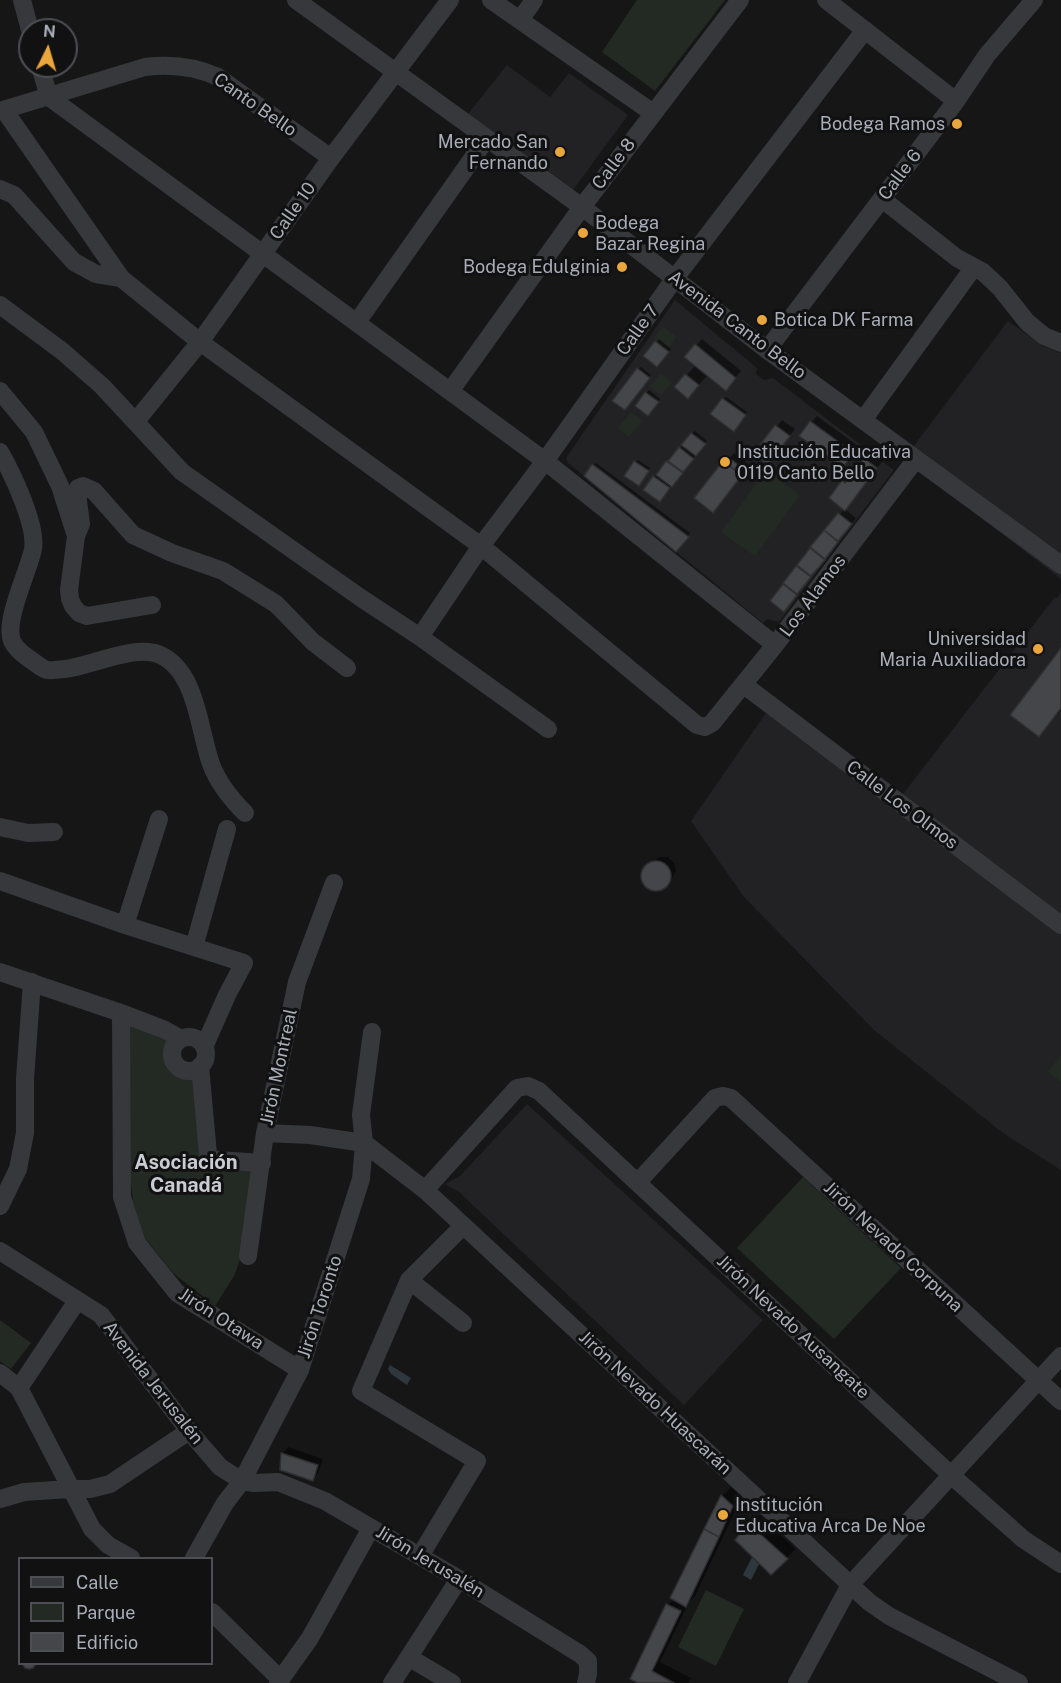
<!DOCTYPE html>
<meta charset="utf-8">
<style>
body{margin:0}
#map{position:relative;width:1061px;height:1683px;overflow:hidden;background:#161617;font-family:"Public Sans",sans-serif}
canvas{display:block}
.legend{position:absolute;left:18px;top:1557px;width:195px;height:108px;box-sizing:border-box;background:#111112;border:2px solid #4d4f54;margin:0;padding:8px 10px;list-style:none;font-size:18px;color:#a8adb7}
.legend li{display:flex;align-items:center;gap:12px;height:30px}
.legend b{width:30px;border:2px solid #4d4f54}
.north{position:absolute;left:18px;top:18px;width:60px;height:60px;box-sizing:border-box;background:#111112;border:2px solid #4d4f54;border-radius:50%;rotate:5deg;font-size:16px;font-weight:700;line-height:24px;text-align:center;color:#a8adb7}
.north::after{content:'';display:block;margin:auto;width:21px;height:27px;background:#e9a63c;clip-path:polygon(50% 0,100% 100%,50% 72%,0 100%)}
</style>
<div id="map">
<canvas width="1061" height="1683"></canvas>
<ul class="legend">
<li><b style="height:8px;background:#37383c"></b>Calle</li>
<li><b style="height:16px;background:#222a23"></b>Parque</li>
<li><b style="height:16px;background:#45464a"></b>Edificio</li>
</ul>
<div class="north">N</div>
</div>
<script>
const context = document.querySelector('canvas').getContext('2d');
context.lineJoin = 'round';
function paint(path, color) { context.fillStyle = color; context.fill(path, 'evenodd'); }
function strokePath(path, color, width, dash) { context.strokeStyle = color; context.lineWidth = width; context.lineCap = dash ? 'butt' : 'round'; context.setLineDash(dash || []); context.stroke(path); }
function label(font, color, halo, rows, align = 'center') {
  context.font = font + ' "Public Sans",sans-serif'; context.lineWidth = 6; context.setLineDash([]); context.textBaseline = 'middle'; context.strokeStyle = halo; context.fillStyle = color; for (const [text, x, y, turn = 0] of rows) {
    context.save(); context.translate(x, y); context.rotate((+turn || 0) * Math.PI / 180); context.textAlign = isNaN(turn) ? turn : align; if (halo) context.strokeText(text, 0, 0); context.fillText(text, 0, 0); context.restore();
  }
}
paint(new Path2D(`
 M507 65 550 97 569 73 628 115 573 190 468 114Z
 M675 300 757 368 756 374 764 380 773 378 894 470 779 622 767 619 763 623 568 463 566 458Z
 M1008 321 1043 346 1061 353V579L904 459Z
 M1061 593V1170L1003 1133 874 1030 744 897 691 821 766 713 893 807 1055 597 1057 598Z
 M527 1104 763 1320 684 1405 459 1192 445 1184 460 1176Z`), '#222224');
paint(new Path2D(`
 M637 0H725L655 91 602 52Z
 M663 326 676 337 668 349 654 338Z
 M661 374 672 383 661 395 650 386Z
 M631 412 642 421 629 437 618 428Z
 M766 471 800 495 755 556 721 532Z
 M126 1023 167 1041 170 1070 177 1076 196 1079 204 1157 256 1167 243 1251 234 1276 215 1306 173 1273 145 1238 133 1202 129 1164Z
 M1061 1055V1082L1048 1072Z
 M803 1177 901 1268 834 1339 737 1248Z
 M0 1320 31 1343 11 1369 0 1361Z
 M706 1590 744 1609 716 1666 678 1647Z`), '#222a23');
paint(new Path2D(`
 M390 1365 411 1378 407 1385 391 1374 388 1369Z
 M752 1557 759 1564 751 1580 743 1575Z`), '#2e373d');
paint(new Path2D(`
 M659 339 671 349 660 363 645 356Z
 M702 339 741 371 731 383 708 375 688 397 676 387 696 365 686 357Z
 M641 367 651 375 628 406 638 369Z
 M649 390 660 399 650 412 637 405Z
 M726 397 747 412 736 427 723 399Z
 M817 416 858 446 849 459 811 422Z
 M782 420 795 429 774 457 755 454Z
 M695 431 707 441 662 498 654 477Z
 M874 450 885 458 845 509 856 518 789 604 772 601 845 508 843 481 852 472 854 473Z
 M734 453 750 465 713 511 696 498Z
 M638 460 650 468 641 481 636 462Z
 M596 463 690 533 679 547 593 465Z
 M1061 651V710L1039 735Z
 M659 857H668L674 863 676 871 672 878 658 889 650 888 644 882 643 873 645 869Z
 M288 1447 323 1459 318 1473 312 1479 281 1468 283 1453Z
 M731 1487 742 1497 695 1596 689 1602 660 1662 691 1678 688 1683H641L668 1605 674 1599 672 1598 722 1496Z
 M759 1515 796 1549 771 1573 737 1540Z`), '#0007');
const building = new Path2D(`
 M655 341 669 352 657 367 643 356Z
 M695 344 736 378 726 391 684 357Z
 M637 368 650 378 625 410 612 401Z
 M685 374 699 385 688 399 674 387Z
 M645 392 659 402 648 416 635 406Z
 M722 398 746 415 734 432 710 414Z
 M810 421 854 453 843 467 799 436Z
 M775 425 790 436 768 465 753 454Z
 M691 433 706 444 696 456 681 445Z
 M679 447 694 459 683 472 668 461Z
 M864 458 877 468 845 511 829 498 842 480 845 483Z
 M732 460 740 466 736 471 728 465Z
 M634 461 649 471 639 486 624 476Z
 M666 461 683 473 672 487 656 475Z
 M723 461 742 475 713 513 694 498Z
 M592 464 689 537 676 552 584 476Z
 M653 476 670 488 660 502 643 490Z
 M838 513 852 524 838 541 824 530Z
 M824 530 838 542 825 559 810 547Z
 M810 548 825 560 811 576 797 565Z
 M796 566 811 577 797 594 783 583Z
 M783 584 797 595 784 612 770 601Z
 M1061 648V708L1039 737 1010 715Z
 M641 876a15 15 0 1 1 30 0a15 15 0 1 1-30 0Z
 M281 1453 318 1465 313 1481 280 1470Z
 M721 1495 733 1506 719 1537 704 1529Z
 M748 1523 788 1559 771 1575 735 1540Z
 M704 1529 719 1537 686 1607 670 1598Z
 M666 1604 681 1611 652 1671 674 1683H638L630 1679Z
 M22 1664H36L33 1668 29 1669 25 1668Z`);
paint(building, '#45464a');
strokePath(building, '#303033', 1.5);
strokePath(new Path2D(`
 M22 0 30 30
 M296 0 582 207 767 350 1061 565
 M491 0 653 113
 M826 0 956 101
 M520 20 534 0
 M40 66 49 97 545 461 775 645
 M4 110 121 278 200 342 481 546 697 725 705 727 712 723 775 645 916 459
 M0 111 145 67C171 64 194 66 218 77L331 158
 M0 189 14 195 74 262 96 274 121 278
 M882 199 957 258 983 272 1000 288 1027 322 1044 336 1061 343
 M0 305 62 351 102 386 182 472 361 598 420 637 548 729
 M357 322 487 138
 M767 350 956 101 987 55 1034 0
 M451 390 582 207 740 0
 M0 391 34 432 60 486 76 536 69 590 70 599 73 606 79 613 87 616 152 605
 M863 420 974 267
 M136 421 200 342 331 158 450 0
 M0 452C12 473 37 525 33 549 28 573 4 620 12 641 15 648 25 656 31 660 36 663 41 668 47 670 52 671 59 669 65 669 91 666 133 645 158 654 197 669 199 731 211 764 218 783 231 799 245 813
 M76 536 81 524 77 493 78 488 83 486 94 491 133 535 172 553 223 571 276 604 313 642 347 668
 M420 637 481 546 545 461 675 278 865 30
 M744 685 1061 925
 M0 827 28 833 54 832
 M0 881 125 925 244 963 227 995 204 1047
 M125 925 159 819
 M194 947 227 829
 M0 972 121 1013 165 1030 181 1039
 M121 1013 122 1197 137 1243 177 1293 300 1370
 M172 1054a17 17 0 1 1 34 0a17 17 0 1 1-34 0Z
 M200 1066 208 1154 211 1158 217 1160 262 1163
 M265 1133 310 1135 364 1143 425 1190 869 1602 889 1616 1019 1683
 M638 1182 715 1098 723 1096 731 1098 1061 1401
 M425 1190 517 1088 528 1086 539 1091 951 1475 1023 1539 1061 1564
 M0 1206 18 1169 25 1133V1079L32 982
 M0 1251 101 1315 189 1431 220 1467 242 1481 254 1483 278 1482 325 1501 459 1579 580 1654 588 1661V1674L586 1683
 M248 1256 265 1133 297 982 334 883
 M409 1280 463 1323
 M0 1373 19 1388 92 1529 108 1545 131 1558
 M19 1388 77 1301
 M0 1499 24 1492 70 1489H90L110 1484 189 1431
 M420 1556 477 1461 361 1391 409 1280 463 1226
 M194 1558 225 1503 242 1481 300 1370 361 1179 364 1143 361 1115 372 1032
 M212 1612 281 1680
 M410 1658 452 1683
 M278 1683 310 1638 371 1528
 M392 1683 459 1579
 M797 1683 850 1585 1061 1356`), '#37383c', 18);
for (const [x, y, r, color] of [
 [957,124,6,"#e9a63c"],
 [560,152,6,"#e9a63c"],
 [583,233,6,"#e9a63c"],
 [622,267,6,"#e9a63c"],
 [762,320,6,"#e9a63c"],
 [725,462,6,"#e9a63c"],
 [1038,649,6,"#e9a63c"],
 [723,1515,6,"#e9a63c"]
]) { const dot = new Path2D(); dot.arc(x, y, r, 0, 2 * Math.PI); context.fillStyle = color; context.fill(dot); strokePath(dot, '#111112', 2); }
label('18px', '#a8adb7', '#111112', [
 ["Canto Bello",255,105,35],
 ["Calle 8",614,164,-53],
 ["Calle 6",900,175,-53],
 ["Calle 10",293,211,-55],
 ["Avenida Canto Bello",737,325,37],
 ["Calle 7",638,330,-54],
 ["Los Alamos",813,596,-53],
 ["Calle Los Olmos",902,805,37],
 ["Jirón Montreal",279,1067,-78],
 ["Jirón Nevado Corpuna",893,1247,43],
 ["Jirón Toronto",320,1307,-72],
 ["Jirón Otawa",221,1319,33],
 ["Jirón Nevado Ausangate",793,1327,43],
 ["Avenida Jerusalén",153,1383,52],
 ["Jirón Nevado Huascarán",655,1403,43],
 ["Jirón Jerusalén",430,1562,31]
]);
label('18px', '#a8adb7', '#111112', [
 ["Bodega Ramos",945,124],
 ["Mercado San",548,142],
 ["Fernando",548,163],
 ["Bodega",595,223,"left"],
 ["Bazar Regina",595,244,"left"],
 ["Bodega Edulginia",610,267],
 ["Botica DK Farma",774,320,"left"],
 ["Institución Educativa",737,452,"left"],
 ["0119 Canto Bello",737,473,"left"],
 ["Universidad",1026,639],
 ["Maria Auxiliadora",1026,660],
 ["Institución",735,1505,"left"],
 ["Educativa Arca De Noe",735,1526,"left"]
], 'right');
label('bold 20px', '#c9ccd3', '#111112', [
 ["Asociación",186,1163],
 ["Canadá",186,1186]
]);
</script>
